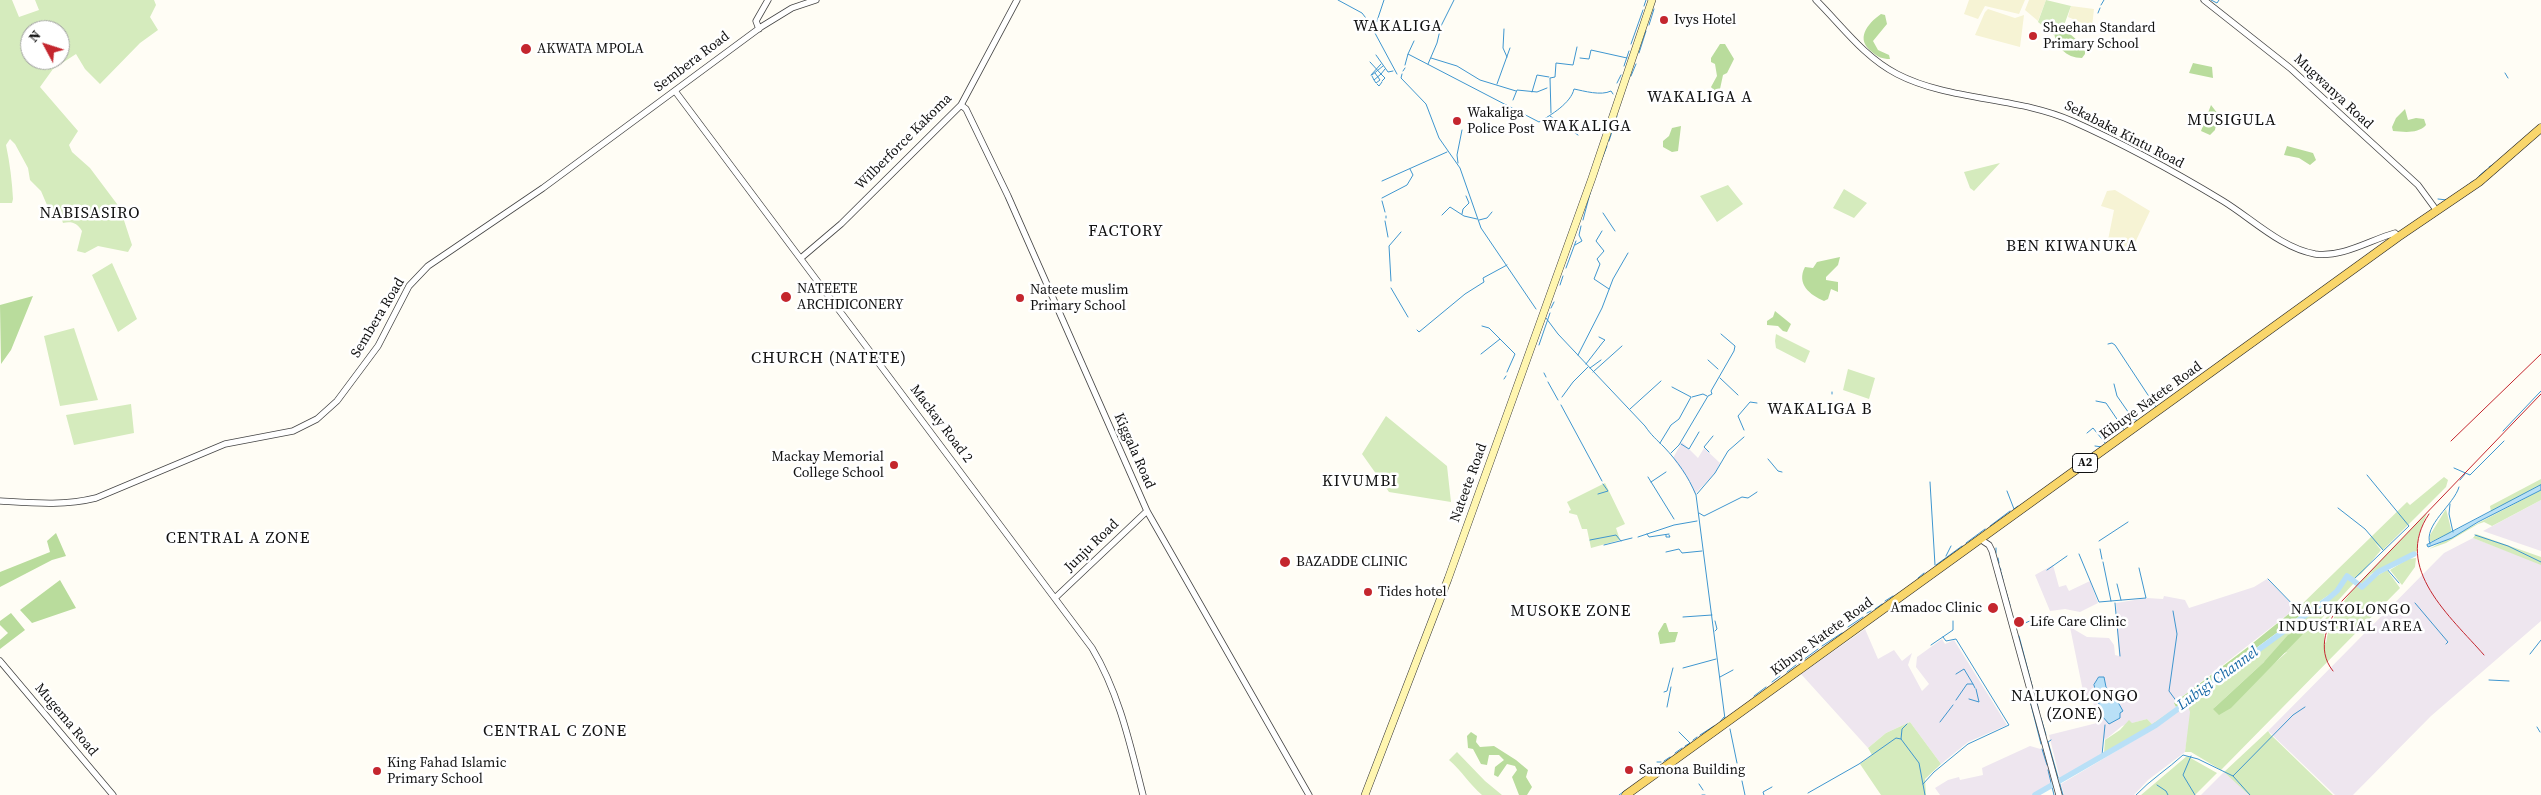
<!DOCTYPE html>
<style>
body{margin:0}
#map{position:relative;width:2541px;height:795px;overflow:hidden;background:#fffdf5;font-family:"Source Serif 4",serif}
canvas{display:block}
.north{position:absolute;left:20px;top:20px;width:50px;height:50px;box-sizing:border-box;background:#fff;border:1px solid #a0a0a0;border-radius:50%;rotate:310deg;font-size:14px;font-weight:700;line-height:20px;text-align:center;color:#111}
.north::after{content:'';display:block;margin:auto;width:18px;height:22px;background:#c4262e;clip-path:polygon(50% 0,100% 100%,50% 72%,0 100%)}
</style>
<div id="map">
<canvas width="2541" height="795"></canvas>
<div class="north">N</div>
</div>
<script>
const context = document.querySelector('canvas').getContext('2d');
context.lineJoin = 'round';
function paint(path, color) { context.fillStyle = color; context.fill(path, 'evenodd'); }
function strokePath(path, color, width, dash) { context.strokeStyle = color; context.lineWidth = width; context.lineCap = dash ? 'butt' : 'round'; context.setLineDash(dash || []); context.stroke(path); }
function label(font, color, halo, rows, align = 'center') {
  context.font = font + ' "Source Serif 4",serif'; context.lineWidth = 5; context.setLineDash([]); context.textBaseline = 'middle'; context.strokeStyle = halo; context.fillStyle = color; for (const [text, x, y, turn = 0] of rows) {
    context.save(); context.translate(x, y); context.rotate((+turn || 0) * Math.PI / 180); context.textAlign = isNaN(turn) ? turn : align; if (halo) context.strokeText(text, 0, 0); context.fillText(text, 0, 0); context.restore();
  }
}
paint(new Path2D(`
 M1682 442 1698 458 1704 448 1720 463 1715 473 1695 494 1688 479 1673 458Z
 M2541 500V551L2483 531Z
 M2473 538 2541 564V621L2431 716 2353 795H2335L2268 731 2437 560 2444 553Z
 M2053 565 2059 587 2066 585 2069 591 2090 581 2098 603 2080 612 2065 609 2050 611 2035 575Z
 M2267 579 2296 608 2174 703 2176 707 2174 709 2152 724 2147 719 2122 726 2105 740 2104 737 2101 754 2060 779 2049 735 2097 723 2092 695 2084 696 2070 627 2087 637 2109 638 2114 645 2115 655 2119 656 2116 603 2147 598 2163 599 2164 596 2185 600 2189 608 2254 587Z
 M1865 629 1878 659 1894 650 1902 661 1912 653 1908 665 1922 691 1929 684 1916 667 1917 657 1942 639 1945 644 1954 640 2007 725 1968 742 1941 764 1910 722 1886 733 1868 748 1801 674Z
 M2187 703 2191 712 2185 752 2148 780 2134 795H2064L2061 784 2155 728Z
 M2030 746 2044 750 2053 783 2033 795H1940L1935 788 1948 780 1959 777 1960 780 1983 775 1982 768Z
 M2224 772 2239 785 2249 795H2201Z`), '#eee6ef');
paint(new Path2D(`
 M1969 0H2025L2019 14 1985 6 1978 19 1964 14Z
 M2029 0H2046L2038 21 2025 10Z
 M2071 6 2094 9 2092 27 2068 17Z
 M1988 9 2015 18 2024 15 2020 47 1975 35 1985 12Z
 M2115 190 2150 211 2133 247 2121 246 2116 238 2108 240 2114 210 2101 206 2107 191Z`), '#f6f3d4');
paint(new Path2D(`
 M0 0H12L19 17 39 10 35 0H154L156 5 150 17 158 30 140 43 100 84 85 69 76 54 53 69 40 87 78 131 69 145 72 152 90 168 120 208 132 245 128 252 98 246 85 253 77 251 82 231C77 223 72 221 63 223L60 214 47 205 41 191 30 180 28 168 15 144 10 139 6 145C10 164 12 181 13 199L12 203H0ZM30 30H60V60H30Z
 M2046 0 2071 6 2063 28 2054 31V35L2038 22Z
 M2000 163 1974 191 1970 188 1964 172Z
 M1728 185 1743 204 1717 222 1700 196Z
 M1844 189 1867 203 1854 218 1833 208Z
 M112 263 137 319 118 332 92 275Z
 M74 328 98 400 60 406 44 336Z
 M1776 334 1810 351 1805 363 1776 348 1775 341Z
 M1848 369 1875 378 1869 399 1843 390Z
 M131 404 134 433 74 445 66 415Z
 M1386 416 1447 466 1451 502 1389 492 1362 454Z
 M2444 477 2448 480 2446 487 2383 550 2375 543 2381 550 2361 574 2353 579 2347 575 2336 590 2304 612 2299 607 2407 502 2410 505Z
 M2541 479V485L2491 512 2490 506Z
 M1605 483 1625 524 1616 528 1620 540 1591 548 1587 529H1582L1577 515 1569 513V511L1571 510 1567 502Z
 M2541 490V500L2492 526 2484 522 2478 524 2446 543 2429 549Z
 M2446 509 2452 533 2430 542V535Z
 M2427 513 2418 537 2417 551 2371 574 2362 584 2360 582Z
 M2476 534 2541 557V565L2473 538Z
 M2416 558 2415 567 2402 585 2390 570 2408 559Z
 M2387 570 2400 588 2221 770 2191 752H2185L2190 712 2187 703 2337 593 2347 578 2354 583 2312 629 2314 631 2334 609 2325 625 2324 641 2326 643C2329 620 2341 604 2356 586L2361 589 2370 580ZM2287 652 2262 674 2213 709 2264 662Z
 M2174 709 2157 723 2104 753 2105 740 2120 730 2129 720 2132 723 2147 719 2152 724Z
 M1910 722 1941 764 1925 779 1926 795H1881L1860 764 1872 755 1868 748 1886 733Z
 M2268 731 2270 734 2333 795H2249L2224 772Z
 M1457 752 1485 781 1502 795H1482C1470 785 1462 771 1449 760Z
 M2187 756 2217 773 2195 795H2141Z`), '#d5ebbd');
paint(new Path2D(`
 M1881 14 1885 15 1887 24 1873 41 1878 50 1889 55 1890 59C1882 59 1878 57 1872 52 1855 39 1867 24 1881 14Z
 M2063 28 2085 47V54L2082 58C2066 58 2055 46 2054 31Z
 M1720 44H1725L1734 59 1727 73 1723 75 1720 89 1715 92 1711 87 1717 76 1715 64 1711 62V58Z
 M2193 63 2212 67 2213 78 2189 73Z
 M2211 105 2218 114 2215 130 2210 135 2201 131Z
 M2405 109 2408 120 2416 118 2424 119 2426 125C2418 134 2404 132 2393 131L2392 127 2396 118Z
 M1681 126 1678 151 1672 152 1663 147V141L1669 136 1672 128Z
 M2287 146 2313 153 2316 160 2310 165 2299 158 2284 155Z
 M1840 257 1838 265 1826 277V280L1838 282V292L1831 289 1828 299 1824 301C1810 295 1796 284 1805 267L1813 268 1817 262Z
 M33 296 11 350 1 364 0 305Z
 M1775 311 1791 324 1787 332 1783 331 1778 326 1767 325V321L1773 317Z
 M56 533 66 556 52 560 0 587V572L50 552 47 541Z
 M60 580 76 608 32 623 20 610Z
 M2296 608 2301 615 2176 707 2174 703 2248 647Z
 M11 613 25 630 0 649V640L8 633 0 625V621Z
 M1664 623H1666L1669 632H1678L1675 642 1660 644 1658 633Z
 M2300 630 2303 634 2231 708 2219 715 2213 709 2264 662 2288 635Z
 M1471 732 1477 736 1476 742 1480 747 1494 746 1516 760 1528 770 1526 777 1532 787 1527 795H1519L1512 777 1517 770 1515 766 1507 764 1498 777 1494 775 1495 767 1504 760 1499 755H1489L1487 765 1481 764 1473 749 1468 748 1467 736Z`), '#b9dc9c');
const water = new Path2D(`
 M2541 485V490L2478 522 2452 538 2428 547 2427 545Z
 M2099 677H2104L2106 687 2115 697 2123 711 2120 713V718L2109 724 2096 709 2099 704 2094 685Z`);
paint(water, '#b9e0f7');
strokePath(water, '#3f96cf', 1);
strokePath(new Path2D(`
 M1338 0 1362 13 1369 22 1397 74
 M2211 0 2217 3 2219 0
 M2101 5 2104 0
 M1644 6 1646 0
 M2098 13 2100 8
 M1649 25 1654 9
 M1504 29 1503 48 1507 57
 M1374 30 1384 0
 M1631 44 1643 10
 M1639 53 1646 31
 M1408 54 1414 41
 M1376 55 1388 72 1393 71
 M1431 58 1457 66 1480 80 1516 91
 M1580 58 1589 59 1591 50 1627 58
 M1370 62 1381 74 1385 69
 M1428 64 1437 43 1441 26 1454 0
 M1405 65 1408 54 1539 122C1551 115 1571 103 1574 89 1584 91 1601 96 1611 91L1613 94
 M1624 66 1629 51
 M1403 71 1405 68
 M2505 73 2508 78
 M1402 74 1401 78 1426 104 1439 138 1460 168 1481 228 1536 309
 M1371 75 1381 64
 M1372 75 1383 66
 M1372 76 1374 80 1381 74 1385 78 1382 81
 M1631 76 1636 64
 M1374 80 1376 83 1380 80 1375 73
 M1617 83 1621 75
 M1377 84 1379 86 1382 82
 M1497 84 1510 48
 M1532 92 1537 75 1549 77
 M1513 100 1517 90 1537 92 1547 88
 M1551 113 1550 78 1555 77 1556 63 1573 65 1577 47
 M1550 116 1578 135
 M1568 127 1572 122
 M1609 141 1617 116
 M1458 163 1457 155 1462 130
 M1600 164 1607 146
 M2489 167 2494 164
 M2479 176 2486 170
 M1382 181 1447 152
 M2464 188 2473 181
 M1382 198 1407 185 1413 175 1410 169
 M2438 199 2447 200
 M1382 201 1385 212
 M1603 213 1615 231
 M1462 214 1463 209 1469 203 1466 196
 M1442 215 1450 207 1464 216 1477 219
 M1386 216V218
 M1479 220 1487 218 1492 212
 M1583 220 1592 186
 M1385 221 1388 237
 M1602 231 1596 241 1604 251 1597 259 1600 264 1594 279 1609 289
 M1575 245 1582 241 1579 235 1581 226
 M1566 268 1576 241
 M1391 281 1389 246 1401 232
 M1560 285 1563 276
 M1391 288 1408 317
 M1551 308 1554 302
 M1546 318 1558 334 1645 426C1651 435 1657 440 1664 447 1678 462 1688 476 1696 495L1725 719
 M1417 330 1419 332 1465 294 1484 282 1483 278 1507 265
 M1500 339 1515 354 1507 372
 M2108 344 2112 343 2115 345 2148 395
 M1539 345 1550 313
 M1481 354 1500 339 1489 328 1482 326
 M1578 355 1602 308 1613 279 1628 253
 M1708 360 1718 369
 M1586 364 1603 342 1605 340 1599 337
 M2215 365 2226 356
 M1590 368 1601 360
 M1593 372 1622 346
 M1544 373 1546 377
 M1720 378 1738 395
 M1504 379 1506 376
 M1548 382 1558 400
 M2114 384 2117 396 2133 419 2139 421
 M1832 394V392
 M2149 396 2156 407 2152 410
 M1562 397 1573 382 1588 367
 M1692 397 1703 394 1707 396
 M2096 401 2106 403 2125 431
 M1561 405 1602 481
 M1630 409 1661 381
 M1744 430 1738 416 1750 402 1757 403
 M2503 431 2541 391
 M2087 433 2093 428 2106 444
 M1660 443 1671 425 1679 419 1691 397 1672 387
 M1681 444 1689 449 1699 432
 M2095 446 2102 447
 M1709 452 1704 447 1713 436
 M1671 453 1679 445 1708 396 1712 394 1711 391 1734 351 1735 346 1721 334
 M1768 459 1778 471 1782 472
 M2454 468 2470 475 2504 441
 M1648 477 1674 519
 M2460 480 2465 474
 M1651 482 1666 472
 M1930 482 1935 565
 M2007 491 2014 509 2018 506
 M1598 494 1608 491 1603 484
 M1697 494 1715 473 1728 451 1744 437
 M2450 504 2449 514 2453 532
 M2338 508 2365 529 2383 550
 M1699 513 1704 516 1742 497 1748 498 1757 492
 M1990 526 2010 511
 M1647 534 1649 537 1669 534
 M1666 535V537H1670L1669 535
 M2475 535 2508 546 2541 562
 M1638 537 1674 525 1697 521
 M1590 540 1616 535 1621 541
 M2099 541 2128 522
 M1966 543 1985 529
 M2430 544C2423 525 2454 505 2459 487
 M1604 545 1632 538
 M1996 548V553
 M2100 549 2102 559
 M1666 552 1679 549 1682 553 1702 551
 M2079 554 2099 602 2146 598 2139 568
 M1946 556 1951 546
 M1998 558 1999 563
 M2103 562 2111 601
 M1936 565 1962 546
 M1999 566 2001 570
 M2386 568 2399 583
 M2047 570 2067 556
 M2001 572 2003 580
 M1918 578 1924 573
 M2268 579 2303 615
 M2353 580 2409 526 2367 475
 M2117 584 2121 600
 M2005 588 2010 605
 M1885 601 1893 596
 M2115 603 2120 656
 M2415 603 2448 642 2446 644
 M1875 609 1882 604
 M2173 611 2177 634 2169 691 2180 706
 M1867 613 1871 611
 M1683 617 1712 615
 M1848 627 1863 617
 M2016 627 2032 620
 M1715 631 1717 629 1715 621
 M2019 636 2035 697
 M1931 645 1953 630V621
 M1822 646 1842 633
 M2530 654 2541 640
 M1799 663 1818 649
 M1683 668 1716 659
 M1787 672 1796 665
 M1956 674 1964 669 1973 684
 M1720 677 1733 670
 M2489 680 2509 681
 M1772 682 1780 676
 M1664 692 1667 691 1673 668
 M1754 696 1766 687
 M1969 699 1979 702 1976 689
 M1956 700 1967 684H1973L1975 688
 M2030 701 2041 744
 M2037 702 2039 712
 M1667 707 1671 687
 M2041 718 2046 735
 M1720 722 1724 717
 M1940 722 1953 705
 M1907 724 1902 729 1901 739 1919 763 1925 795
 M2537 727 2540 732
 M1730 729 1737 763
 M1679 732 1690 743 1685 746
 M1700 735 1714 726
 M1693 740 1697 737
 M2051 740 2048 742 2063 795
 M2042 749 2047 765
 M1675 753 1682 748
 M2102 755 2105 725
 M2191 756 2183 775 2195 795
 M1664 761 1670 757
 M1657 762H1661
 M1739 767V770
 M2048 770 2054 795
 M2233 776 2250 795
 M1742 781 1745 795
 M1699 784 1703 790
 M1923 784 1934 772 1968 744 2009 725 1956 639 1946 641 1943 637
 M2157 785 2166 791 2168 795
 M1808 793 1859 764 1896 738 1901 739
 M1619 795 1626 790
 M1702 795H1705
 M1764 795 1763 792 1772 787
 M2136 795C2150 780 2168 769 2183 755L2198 759 2233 776 2293 715 2305 707`), '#3f96cf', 1);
strokePath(new Path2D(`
 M2035 795 2156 725 2329 598 2337 591 2347 576 2362 587 2378 572 2414 554`), '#b9e0f7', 5.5);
const tertiary = new Path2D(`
 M1816 0C1842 26 1864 57 1897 74 1949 101 2019 97 2072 121 2124 144 2175 172 2223 201 2251 218 2281 248 2315 254 2342 258 2370 240 2395 233L2398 237
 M2204 0 2290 68 2418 185 2437 211
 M759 29 756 21 768 0
 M675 91 1092 648C1119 693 1130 744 1143 795
 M961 105 966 109 1008 196 1147 511 1309 795
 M801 258 841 224 961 105 1017 0
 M0 501C33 503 64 506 96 498L225 444 293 431 317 419 337 401 378 346 409 286 428 266 543 188 761 27 792 8 816 0
 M1980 539 1989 545 1992 551 2059 795
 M1055 598 1147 511
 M0 661 113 795`);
const secondary = new Path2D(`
 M1365 795 1448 579 1592 178 1652 0`);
const primary = new Path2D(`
 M1626 795 2398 237 2479 182 2541 128`);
strokePath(tertiary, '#444', 7);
strokePath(secondary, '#333', 8);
strokePath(primary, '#222', 9);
strokePath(tertiary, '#fff', 5.5);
strokePath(secondary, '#fff6b0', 7);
strokePath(primary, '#f9d66b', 8);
strokePath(new Path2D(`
 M2451 441 2541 354
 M2429 514C2392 568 2451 617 2484 655
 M2333 671C2315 649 2328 621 2342 601L2541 394`), '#c4262e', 1);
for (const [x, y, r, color] of [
 [1664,20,5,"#c4262e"],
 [2033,36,5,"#c4262e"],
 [526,49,6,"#c4262e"],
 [1457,121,5,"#c4262e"],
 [786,297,6,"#c4262e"],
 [1020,298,5,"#c4262e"],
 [894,465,5,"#c4262e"],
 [1285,562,6,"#c4262e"],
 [1368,592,5,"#c4262e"],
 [1993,608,6,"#c4262e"],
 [2019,622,6,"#c4262e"],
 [1629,770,5,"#c4262e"],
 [377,771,5,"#c4262e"]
]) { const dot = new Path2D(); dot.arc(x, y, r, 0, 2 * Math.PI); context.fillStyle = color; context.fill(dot); strokePath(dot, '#fff', 2); }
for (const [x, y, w] of [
 [2085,463,25]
]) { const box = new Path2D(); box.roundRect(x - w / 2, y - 9.5, w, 19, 4); context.fillStyle = '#fff'; context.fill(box); strokePath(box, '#111', 1); }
label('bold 12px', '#111', null, [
 ["A2",2085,463]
]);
label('14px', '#111', '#fff', [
 ["Ivys Hotel",1674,20],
 ["Sheehan Standard",2043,28],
 ["Primary School",2043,44],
 ["AKWATA MPOLA",537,49],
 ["Wakaliga",1467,113],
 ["Police Post",1467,129],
 ["NATEETE",797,289],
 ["ARCHDICONERY",797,305],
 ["Nateete muslim",1030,290],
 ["Primary School",1030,306],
 ["Mackay Memorial",884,457,"right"],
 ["College School",884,473,"right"],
 ["BAZADDE CLINIC",1296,562],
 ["Tides hotel",1378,592],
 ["Amadoc Clinic",1982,608,"right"],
 ["Life Care Clinic",2030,622],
 ["King Fahad Islamic",387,763],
 ["Primary School",387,779],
 ["Samona Building",1639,770]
], 'left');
label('14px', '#111', '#fff', [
 ["Sembera Road",692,62,-37],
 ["Mugwanya Road",2333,92,43],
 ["Sekabaka Kintu Road",2124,135,27],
 ["Wilberforce Kakoma",904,142,-45],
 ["Sembera Road",378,318,-59],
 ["Kibuye Natete Road",2151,401,-36],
 ["Mackay Road 2",941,424,53],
 ["Kiggala Road",1134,451,66],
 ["Nateete Road",1469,483,-70],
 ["Junju Road",1092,546,-44],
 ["Kibuye Natete Road",1822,637,-36],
 ["Mugema Road",66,720,50]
]);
context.letterSpacing = '1px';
label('15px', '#111', '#fff', [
 ["NALUKOLONGO",2351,610],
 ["INDUSTRIAL AREA",2351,627]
]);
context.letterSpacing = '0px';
label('italic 15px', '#1768a6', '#fff', [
 ["Lubigi Channel",2218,679,-36]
]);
context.letterSpacing = '1px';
label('16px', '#111', '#fff', [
 ["WAKALIGA",1398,27],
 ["WAKALIGA A",1700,98],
 ["MUSIGULA",2232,121],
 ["WAKALIGA",1587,127],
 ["NABISASIRO",90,214],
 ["FACTORY",1126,232],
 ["BEN KIWANUKA",2072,247],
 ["CHURCH (NATETE)",829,359],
 ["WAKALIGA B",1820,410],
 ["KIVUMBI",1360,482],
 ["CENTRAL A ZONE",238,539],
 ["MUSOKE ZONE",1571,612],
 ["NALUKOLONGO",2075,697],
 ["(ZONE)",2075,715],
 ["CENTRAL C ZONE",555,732]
]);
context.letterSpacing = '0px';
</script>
